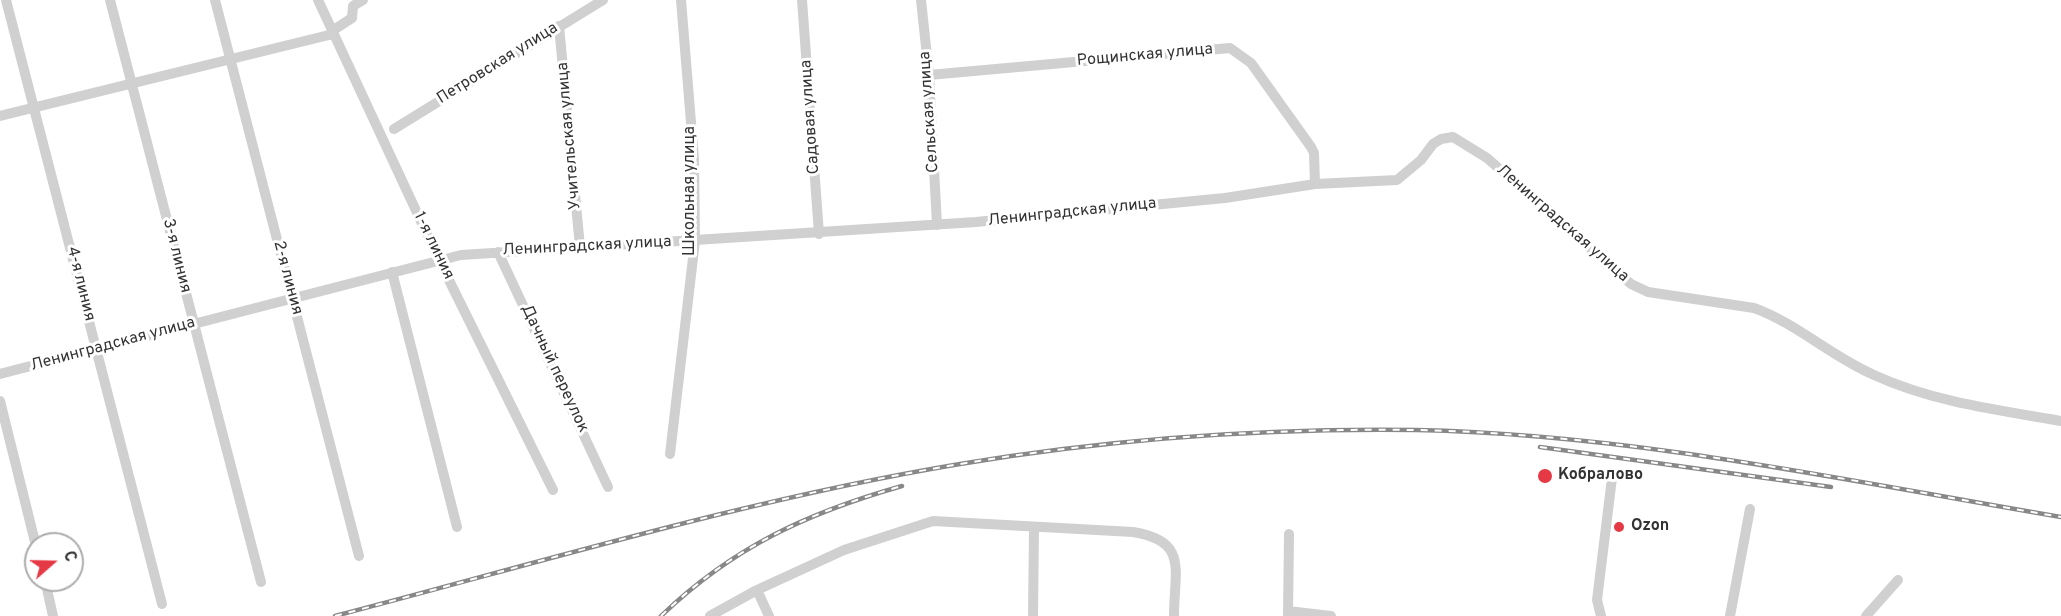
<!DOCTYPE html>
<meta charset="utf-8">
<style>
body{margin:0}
#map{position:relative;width:2061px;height:616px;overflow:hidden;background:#fff;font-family:Overpass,sans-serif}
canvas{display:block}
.north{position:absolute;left:24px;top:532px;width:60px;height:60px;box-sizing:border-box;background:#fff;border:2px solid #adadad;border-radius:50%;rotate:70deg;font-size:16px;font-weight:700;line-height:24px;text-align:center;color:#333}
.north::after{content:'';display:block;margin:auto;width:21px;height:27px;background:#e63946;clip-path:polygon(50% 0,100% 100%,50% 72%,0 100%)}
</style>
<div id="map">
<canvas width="2061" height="616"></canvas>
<div class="north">С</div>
</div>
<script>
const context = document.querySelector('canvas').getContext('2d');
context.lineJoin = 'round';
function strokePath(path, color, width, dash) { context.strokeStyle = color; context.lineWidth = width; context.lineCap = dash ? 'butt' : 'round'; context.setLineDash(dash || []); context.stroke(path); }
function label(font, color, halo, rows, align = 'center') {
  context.font = font + ' Overpass,sans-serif'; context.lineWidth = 6; context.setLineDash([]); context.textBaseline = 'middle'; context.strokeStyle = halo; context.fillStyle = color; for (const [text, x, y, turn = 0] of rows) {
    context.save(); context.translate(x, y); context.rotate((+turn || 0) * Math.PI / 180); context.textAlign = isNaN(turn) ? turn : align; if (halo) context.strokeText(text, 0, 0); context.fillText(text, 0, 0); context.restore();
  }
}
strokePath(new Path2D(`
 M6 0 162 604
 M110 0 261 582
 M215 0 359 556
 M318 0 439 260 553 490
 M802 0 819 234
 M921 0 929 75 937 225
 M559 26 580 247
 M332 31 352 18 353 6 363 0
 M929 75 1230 48 1251 63 1311 147 1314 153 1315 184
 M0 116 333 34
 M394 129 603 0
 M498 252 608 487
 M392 272 457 527
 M0 374 461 255 976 222 1225 198 1315 184 1397 180 1421 160 1433 144 1441 139 1453 137 1487 158 1631 284 1648 292 1754 308C1796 323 1832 357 1874 375 1933 402 1997 410 2061 421
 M0 401 36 546
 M670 454 695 241 694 159 681 0
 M45 580 53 616
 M757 590 769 616
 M1288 611 1331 616
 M710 616 757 590 844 550 933 521 1133 532C1189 541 1174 570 1174 616
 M1033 616 1034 528
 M1288 616 1289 534
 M1601 616 1597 600 1612 478
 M1730 616 1750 509
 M1866 616 1898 580`), '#d0d0d0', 10);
const rail = new Path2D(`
 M1540 447 1831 487
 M335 616C542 562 749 499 960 464 1110 439 1263 428 1416 430 1632 434 1848 481 2061 517
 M661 616C733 547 807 513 902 486`);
strokePath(rail, '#888', 4.5);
strokePath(rail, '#fff', 2, [7]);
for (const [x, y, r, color] of [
 [1545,476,8,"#e63946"],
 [1619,527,6,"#e63946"]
]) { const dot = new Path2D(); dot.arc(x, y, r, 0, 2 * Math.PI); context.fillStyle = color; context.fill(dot); strokePath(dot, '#fff', 2); }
label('16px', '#333', '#fff', [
 ["Рощинская улица",1145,56,-5],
 ["Петровская улица",498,64,-32],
 ["Сельская улица",930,112,-94],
 ["Садовая улица",811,117,-94],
 ["Учительская улица",570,136,-95],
 ["Школьная улица",691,191,-90],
 ["Ленинградская улица",1072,213,-6],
 ["Ленинградская улица",1562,224,41],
 ["1-я линия",433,246,64],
 ["Ленинградская улица",587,247,-3],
 ["3-я линия",176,256,76],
 ["2-я линия",287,278,75],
 ["4-я линия",80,284,76],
 ["Ленинградская улица",113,345,-15],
 ["Дачный переулок",554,369,65]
]);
label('bold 16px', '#333', '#fff', [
 ["Кобралово",1558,476],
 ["Ozon",1631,527]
], 'left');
</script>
